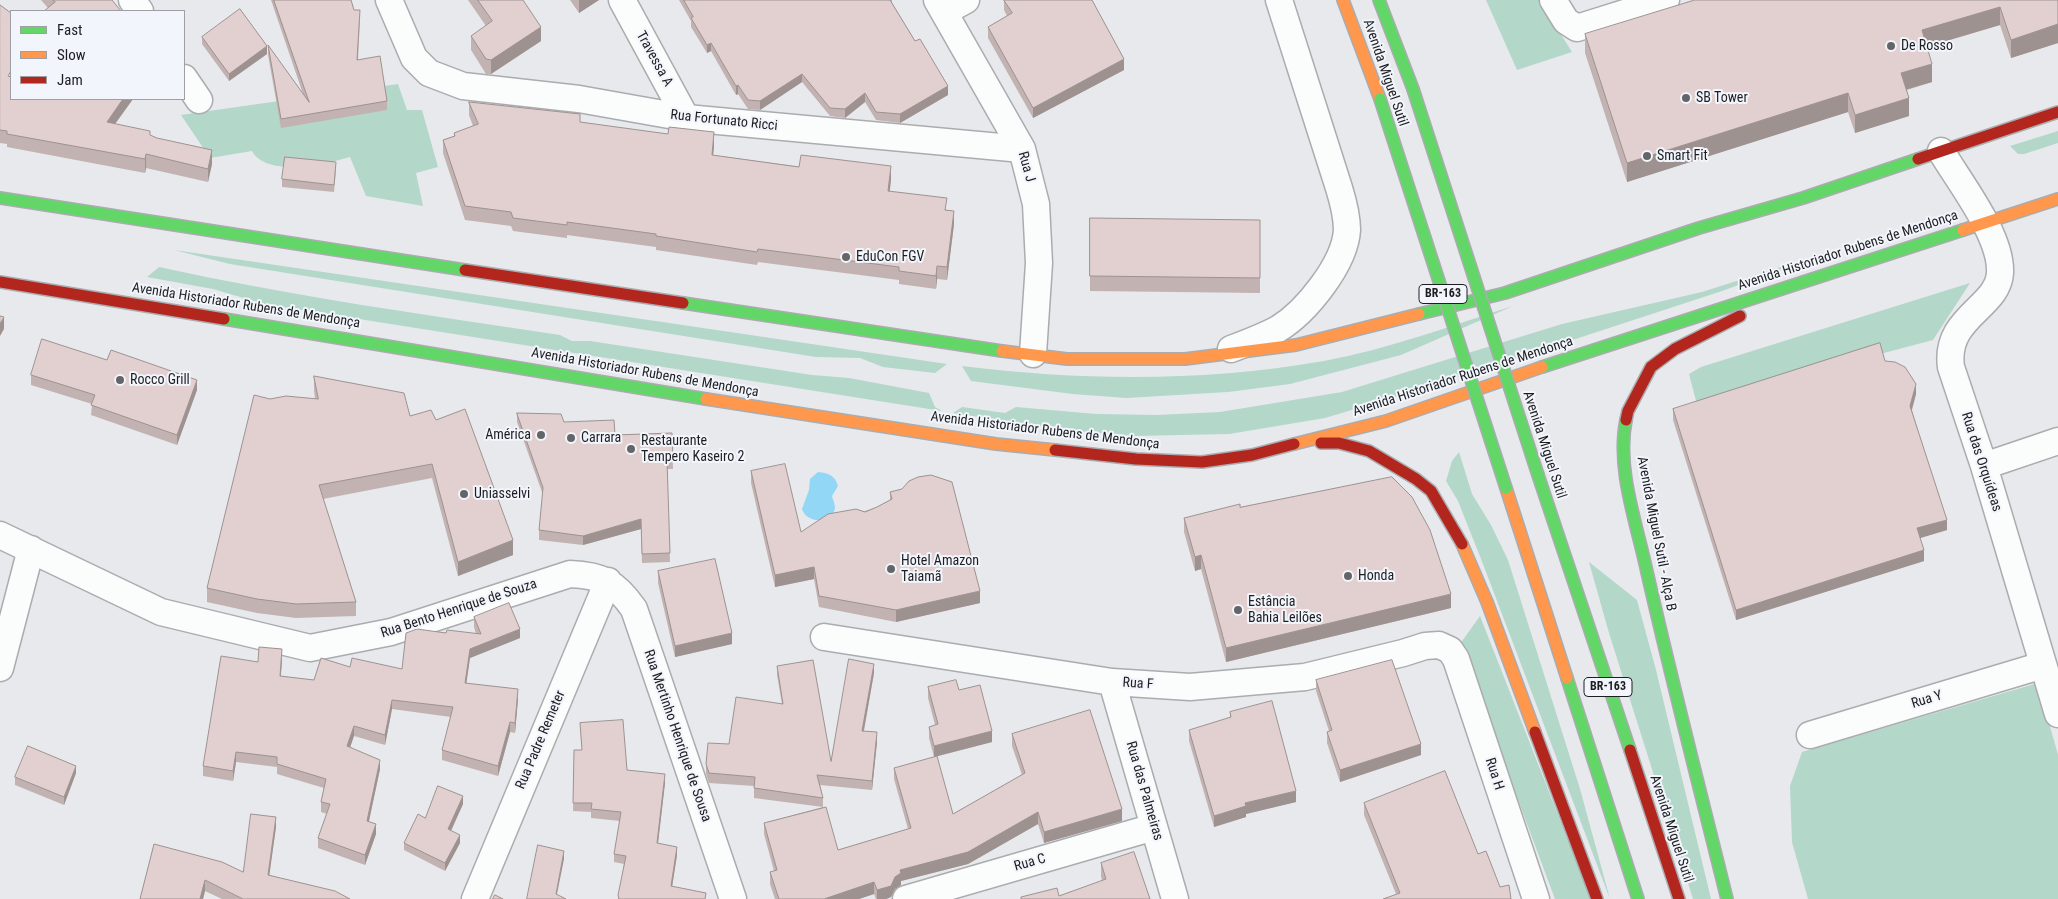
<!DOCTYPE html>
<meta charset="utf-8">
<style>
body{margin:0}
#map{position:relative;width:2058px;height:899px;overflow:hidden;background:#e7e9ed;font-family:"Roboto Condensed",sans-serif}
canvas{display:block}
.legend{position:absolute;left:10px;top:10px;width:175px;height:90px;box-sizing:border-box;background:#f2f5fc;border:1px solid #9d9fa4;margin:0;padding:6px 9px;list-style:none;font-size:15px;color:#1d1e20}
.legend li{display:flex;align-items:center;gap:10px;height:25px}
.legend b{width:25px;border:1px solid #9d9fa4}
</style>
<div id="map">
<canvas width="2058" height="899"></canvas>
<ul class="legend">
<li><b style="height:6px;background:#63d668"></b>Fast</li>
<li><b style="height:6px;background:#ff974d"></b>Slow</li>
<li><b style="height:6px;background:#b3261e"></b>Jam</li>
</ul>
</div>
<script>
const context = document.querySelector('canvas').getContext('2d');
context.lineJoin = 'round';
function paint(path, color) { context.fillStyle = color; context.fill(path, 'evenodd'); }
function strokePath(path, color, width, dash) { context.strokeStyle = color; context.lineWidth = width; context.lineCap = dash ? 'butt' : 'round'; context.setLineDash(dash || []); context.stroke(path); }
function label(font, color, halo, rows, align = 'center') {
  context.font = font + ' "Roboto Condensed",sans-serif'; context.lineWidth = 4; context.setLineDash([]); context.textBaseline = 'middle'; context.strokeStyle = halo; context.fillStyle = color; for (const [text, x, y, turn = 0] of rows) {
    context.save(); context.translate(x, y); context.rotate((+turn || 0) * Math.PI / 180); context.textAlign = isNaN(turn) ? turn : align; if (halo) context.strokeText(text, 0, 0); context.fillText(text, 0, 0); context.restore();
  }
}
paint(new Path2D(`
 M1486 0H1539L1572 52 1517 70Z
 M398 84 407 110H422L438 167 416 173 423 206 366 196 350 157C326 164 267 178 252 151L210 158 181 115Z
 M2058 131V143L2024 154H2018L2010 146Z
 M174 250 947 364 935 373 883 367 860 358 816 357 230 264Z
 M1834 250 1722 291 1435 385 1325 418 1229 434 1132 436 1066 430 953 413 962 407 1005 413 1016 407 1096 414 1157 415 1220 412 1342 392 1562 324 1702 292Z
 M159 267C291 296 426 315 560 335L572 341H590L812 375 849 378 929 393 935 407 942 411 264 304 213 289 147 277Z
 M1970 283 1933 340 1880 354 1699 412 1689 374 1701 367Z
 M1513 306 1401 355 1290 384 1228 392 1126 398 1073 394 971 381 962 366C1083 381 1203 382 1324 361 1388 349 1451 326 1513 306Z
 M1459 452 1472 494 1491 525 1508 560 1580 789 1610 899 1483 564 1458 501 1446 481 1452 461Z
 M1589 562 1637 600 1656 670 1711 899H1693L1609 633Z
 M1480 616 1591 899H1555L1460 644Z
 M2038 683 2058 755V899H1808L1792 842 1790 786 1802 752Z`), '#b3d7c9');
paint(new Path2D(`
 M818 472C828 473 835 475 838 486L832 496C833 500 835 504 835 508 833 524 806 524 802 509L809 490 810 479Z`), '#92d7f6');
const street = new Path2D(`
 M132 0 140 11
 M389 0 414 58 429 73 463 86 579 99 686 118 1022 149
 M622 0 686 118
 M937 0 1022 149 1036 204 1039 263 1033 354
 M1553 0 1566 21 1577 28 1666 0
 M944 12 966 0
 M184 78 199 100
 M1941 151C1960 183 2002 236 2000 273 1998 308 1944 317 1951 367L1984 466 2058 714
 M1231 349C1247 343 1263 337 1278 329 1306 312 1345 264 1347 230 1347 216 1343 201 1339 188L1279 0
 M1984 466 2058 441
 M0 535 161 612 310 648 391 632 570 574C602 575 616 583 634 609L733 899
 M824 637 1112 682 1190 687 1305 677 1403 653 1425 646 1439 645 1450 650 1456 659 1536 899
 M0 668 31 549
 M1112 682 1175 899
 M1810 735 2043 665
 M475 899 608 581
 M906 899 1154 827`);
const fast = new Path2D(`
 M1379 0 1413 89
 M0 198 465 270
 M683 303 1002 351
 M1419 314 1505 293 1699 228 1803 198 1918 159
 M224 319 706 399
 M1542 367 1963 230
 M1626 420C1616 469 1637 524 1647 572 1672 682 1700 790 1727 899
 M1538 475 1630 750
 M1567 678 1638 899`);
const slow = new Path2D(`
 M1343 0 1380 99
 M1963 230 2058 199
 M1002 351 1067 359H1185L1296 345 1419 314
 M706 399 996 444 1055 450
 M1294 444 1386 421 1542 367
 M1506 488 1567 678
 M1462 544 1487 602 1535 732`);
const jam = new Path2D(`
 M1918 159 2058 112
 M465 270 683 303
 M0 282 224 319
 M1626 420 1628 411 1651 367 1675 349 1740 316
 M1321 443H1339L1369 451 1416 479 1431 491 1462 544
 M1055 450 1136 459 1202 462 1252 455 1294 444
 M1535 732 1597 899
 M1630 750 1679 899`);
strokePath(street, '#aaacaf', 29);
strokePath(fast, '#aaacaf', 14);
strokePath(slow, '#aaacaf', 14);
strokePath(jam, '#aaacaf', 14);
strokePath(street, '#fbfcfc', 26);
strokePath(fast, '#63d668', 11);
strokePath(slow, '#ff974d', 11);
strokePath(jam, '#b3261e', 11);
const fastBridge = new Path2D(`
 M1413 89 1538 475
 M1380 99 1506 488`);
strokePath(fastBridge, '#aaacaf', 14, []);
strokePath(fastBridge, '#63d668', 11);
paint(new Path2D(`
 M41 0H112L48 8Z
 M271 0H351L354 10 360 19 358 60 387 101V110L281 128 268 55V45L303 94Z
 M468 0H523L541 41 491 74H486L471 50V36L486 26Z
 M570 0H599L579 13Z
 M679 0H892V3L948 95 900 123 876 120 865 102 845 118 830 116 802 82 760 110 748 109 738 94 736 95 711 51 707 53 691 27V21Z
 M1004 0 1124 70 1033 118 988 38V27L1007 16 1004 10Z
 M2058 0V43L2011 58 2000 25 1927 47 1932 82 1907 90 1909 116 1855 133 1848 112 1627 182 1585 53V34Z
 M0 5 11 99H133L115 124 150 136 212 164 208 182 146 168 145 173 7 147V144L0 143Z
 M202 37 267 54 229 81 202 44Z
 M469 102 714 146 713 155 891 179 890 191 947 210 954 224 947 280 937 279 936 289 899 284V280L758 262 757 265 656 250V247L567 235V238L513 231 511 226 465 220 443 153V140L454 136V133L473 126 469 115Z
 M336 170 334 192 282 187V179Z
 M1090 218 1260 220V293L1090 291Z
 M1885 361 1916 394 1912 410 1947 530 1920 538 1924 561 1736 620 1673 420V409Z
 M31 375 197 390 177 445 91 415 92 404 31 385Z
 M314 376 410 416 436 420 513 555 458 576 432 478 323 499 356 602V616L296 618 257 613 207 602V588L270 399H315L314 390Z
 M517 413 564 422 615 435 672 433 673 469H667L670 562 642 563 641 529 583 545 539 540V530L543 495 517 422Z
 M751 471 801 532 877 507 890 500V492L980 603 896 622 819 607 814 579 775 587 751 483Z
 M1240 507 1451 608 1226 662 1201 569 1195 571 1184 532V518Z
 M658 571 732 644 675 657 658 583Z
 M474 617 520 638 470 658 466 683 518 699 515 733 510 732 498 776 442 760V750L451 717 392 709 385 745 354 736 350 747 380 769 369 821 376 834 365 865 318 848V838L327 814 321 812V802L324 788 277 774V767L236 762 233 781 203 776V766L258 662 282 659 281 676 314 680 350 667 402 669 446 633 476 634 474 627Z
 M777 666 831 761 874 673 864 731 877 742 872 790 820 785 823 798V807L838 850 908 829 894 779V768L953 814 1022 775 1012 746V734L1122 821 1044 843 1038 824 968 864 901 881V885L895 889 891 897 886 899H876L874 894 859 899H775L770 884V872L774 871 764 834V823L823 807 754 798V786L709 783 706 774V764L729 744 782 704 777 675Z
 M1316 680 1421 755 1340 782 1327 743V732L1329 731 1316 691Z
 M928 687 959 690 992 742 934 757 929 738V727L935 725 928 698Z
 M1230 712 1296 802 1246 814V817L1214 827 1189 741V730L1230 718Z
 M580 723 627 770 665 783 658 843 677 855 672 886 706 899H618L624 864 614 862V854L620 821 591 818V812L573 811 574 750H582Z
 M76 773 64 805 15 785V777Z
 M1364 803 1478 854 1500 887 1396 894 1364 815Z
 M463 804 451 831 460 843 445 871 404 850V843L425 818Z
 M276 827 269 875 350 899H222L205 891 203 899H140L154 844 243 872Z
 M1101 863 1150 899H1021V897L1059 896 1102 881 1101 876Z`), '#c2b3b2');
paint(new Path2D(`
 M579 0H599L579 13Z
 M2000 7V25L1922 48V30Z
 M2058 24V43L2011 58V40Z
 M541 27V41L491 74V60Z
 M711 43V51L707 53V45Z
 M267 46V54L229 81V74Z
 M1124 59V70L1033 118V108Z
 M1932 64V82L1901 91V73Z
 M802 74V82L760 110V101Z
 M738 85V94L736 95V86Z
 M948 86V95L900 123V114Z
 M865 93V102L845 118V109Z
 M1848 93V112L1627 182V163Z
 M1909 98V116L1855 133V115Z
 M123 99H133L107 135V122Z
 M714 132V146L712 168V155Z
 M212 150V164L208 182V169Z
 M146 154V168L145 173V159Z
 M891 166V179L888 205V191Z
 M954 211V224L947 280V267Z
 M937 266V279L936 289V276Z
 M4 317V329L0 336V324Z
 M197 380V390L177 445V435Z
 M1916 384V394L1910 416V406Z
 M641 519V529L583 545V536Z
 M1947 520V530L1917 539V528Z
 M513 540V555L458 576V562Z
 M1924 550V561L1736 620V610Z
 M1201 555V569L1195 571V557Z
 M814 567V579L775 587V575Z
 M980 591V603L896 622V610Z
 M1451 594V608L1226 662V648Z
 M520 629V638L470 658 465 693V683L470 649Z
 M732 633V644L675 657V646Z
 M282 649V659L280 686V676Z
 M874 664V673L862 740V731Z
 M518 689V699L515 733V723Z
 M392 700V709L385 745V735Z
 M510 722V732L498 776V766Z
 M354 726V736L347 756V746Z
 M992 731V742L934 757V746Z
 M877 732V742L872 790V781Z
 M1421 744V755L1340 782V770Z
 M236 752V762L233 781V771Z
 M380 760V769L367 830V821Z
 M76 766V773L64 805V797Z
 M665 774V783L657 852V843Z
 M1296 791V802L1246 814V817L1214 827V816L1245 803Z
 M463 796V804L448 837V829Z
 M1122 809V821L1044 843V832Z
 M1038 812V824L968 864 901 881V885L895 889 891 897 886 899H877V890L895 877 900 870Z
 M276 817V827L268 885V875Z
 M376 824V834L365 865V855Z
 M460 835V843L445 871V863Z
 M677 847V855L671 894V886Z
 M564 851V859L556 899V894Z
 M205 880V891L203 899H200Z
 M874 882V894L859 899H824Z`), '#9e9291');
const building = new Path2D(`
 M53 0H112L121 11H44L55 2Z
 M274 0H351L354 10H360L357 60 380 56 387 101 281 119 268 45 309 102Z
 M478 0H523L541 27 491 60 486 59 471 36 492 21Z
 M684 0H890L915 41 920 39 948 86 900 114 876 112 865 93 845 109 830 108 802 74 760 101 748 100 738 85 736 86 711 43 707 45 691 18 693 17Z
 M1004 0H1092L1124 59 1033 108 988 27 1012 13Z
 M1695 0H2058V24L2011 40 2000 7 1922 30 1932 64 1901 73 1909 98 1855 115 1848 93 1627 163 1585 34Z
 M0 5 11 13V71L8 76 11 77V99H123L107 122 150 131V135L157 138 212 150 208 169 146 154 145 159 7 134V131L0 130Z
 M240 9 267 46 229 74 202 37Z
 M469 102 580 114V122L668 134 669 127 714 132 712 155 799 167 801 155 891 166 888 191 947 198 945 210 954 211 947 267 937 266 936 276 899 271V267L758 249 757 252 656 236V234L567 222V225L513 218 511 212 465 206 443 140 455 136 454 133 478 124Z
 M285 157 336 162 334 185 282 179Z
 M1090 218 1260 220V278L1090 276Z
 M0 316 4 317 0 324Z
 M42 339 107 360 111 350 197 380 177 435 91 405 95 395 31 375Z
 M1880 343 1885 361 1895 362 1905 367 1916 384 1910 406 1947 520 1917 528 1924 550 1736 610 1673 409Z
 M314 376 404 393 410 416 431 410 436 420 465 409 513 540 458 562 432 464 319 485 356 602 296 604 257 599 207 588 254 395 270 399 286 396 318 399Z
 M517 413 561 414 564 422 614 420 615 435 672 433 673 460H667L670 553 642 554 641 519 583 536 539 530 543 488Z
 M785 464 801 532 828 514 856 509 865 512 877 507 892 499 890 492 902 489 909 481 918 477 931 475 952 482 980 591 896 610 819 596 814 567 775 575 751 471Z
 M1392 477 1412 497 1430 530 1451 594 1226 648 1201 555 1195 557 1184 518 1240 504V507Z
 M715 559 732 633 675 646 658 571Z
 M509 603 520 629 470 649 465 683 518 689 515 723 510 722 498 766 442 750 453 707 392 700 385 735 354 726 347 746 380 760 367 821 376 824 365 855 318 838 330 804 321 802 326 779 277 764V757L236 752 233 771 203 766 221 656 258 662 259 647 282 649 280 676 314 680 321 658 350 667 352 658 402 669 406 633 417 629 446 633 447 630 481 634 474 617Z
 M849 659 874 664 862 731 877 732 872 781 817 775 823 798 754 788 755 777 709 773 706 764 708 743 729 744 736 697 783 704 777 666 813 660 831 761Z
 M1392 660 1421 744 1340 770 1327 732 1332 730 1316 680Z
 M956 680 959 690 980 685 992 731 934 746 929 727 938 724 928 687Z
 M1272 701 1296 791 1245 803 1246 806 1214 816 1189 730 1231 717 1230 712Z
 M1090 710 1122 809 1044 832 1038 812 968 852 900 870 901 873 895 877 891 886 877 890 874 882 824 899H779L770 872 777 870 764 823 826 807 838 850 911 828 894 768 937 756 953 814 1025 773 1012 734Z
 M623 720 627 770 665 774 657 843 677 847 671 886 706 893 705 899H619L618 895 626 856 614 854 621 812 591 809 592 803H573L574 750H582L580 723Z
 M28 746 76 766 64 797 15 777Z
 M1445 771 1478 854 1486 851 1500 887 1509 885 1511 899H1383L1400 893 1364 803Z
 M438 786 463 796 448 829 460 835 445 863 404 843 418 814 425 818Z
 M251 814 276 817 268 875 335 891 350 899H243L205 880 200 899H140L154 844 222 862 243 872Z
 M538 845 564 851 556 894 566 899H527Z
 M1134 852 1150 899H1021V897L1057 888 1059 896 1106 879 1101 863Z
 M495 895 503 899H493Z`);
paint(building, '#e1d0cf');
strokePath(building, '#9e9291', 1);
for (const [x, y, r, color] of [
 [1891,46,5,"#646568"],
 [1686,98,5,"#646568"],
 [1647,156,5,"#646568"],
 [846,257,5,"#646568"],
 [120,380,5,"#646568"],
 [541,435,5,"#646568"],
 [571,438,5,"#646568"],
 [631,449,5,"#646568"],
 [464,494,5,"#646568"],
 [891,569,5,"#646568"],
 [1348,576,5,"#646568"],
 [1238,610,5,"#646568"]
]) { const dot = new Path2D(); dot.arc(x, y, r, 0, 2 * Math.PI); context.fillStyle = color; context.fill(dot); strokePath(dot, '#f2f5fc', 2); }
for (const [x, y, w] of [
 [1443,294,48],
 [1608,687,48]
]) { const box = new Path2D(); box.roundRect(x - w / 2, y - 9.5, w, 19, 4); context.fillStyle = '#f2f5fc'; context.fill(box); strokePath(box, '#1d1e20', 1); }
label('bold 12px', '#1d1e20', null, [
 ["BR-163",1443,294],
 ["BR-163",1608,687]
]);
label('14px', '#1d1e20', '#f2f5fc', [
 ["De Rosso",1901,46],
 ["SB Tower",1696,98],
 ["Smart Fit",1657,156],
 ["EduCon FGV",856,257],
 ["Rocco Grill",130,380],
 ["América",531,435,"right"],
 ["Carrara",581,438],
 ["Restaurante",641,441],
 ["Tempero Kaseiro 2",641,457],
 ["Uniasselvi",474,494],
 ["Hotel Amazon",901,561],
 ["Taiamã",901,577],
 ["Honda",1358,576],
 ["Estância",1248,602],
 ["Bahia Leilões",1248,618]
], 'left');
label('14px', '#1d1e20', '#f2f5fc', [
 ["Travessa A",654,59,61],
 ["Avenida Miguel Sutil",1385,73,71],
 ["Rua Fortunato Ricci",724,121,6],
 ["Rua J",1026,167,74],
 ["Avenida Historiador Rubens de Mendonça",1848,251,-18],
 ["Avenida Historiador Rubens de Mendonça",246,306,9],
 ["Avenida Historiador Rubens de Mendonça",645,373,10],
 ["Avenida Historiador Rubens de Mendonça",1463,377,-18],
 ["Avenida Historiador Rubens de Mendonça",1045,431,7],
 ["Avenida Miguel Sutil",1544,445,72],
 ["Rua das Orquídeas",1981,462,72],
 ["Avenida Miguel Sutil - Alça B",1656,534,79],
 ["Rua Bento Henrique de Souza",459,609,-18],
 ["Rua F",1138,684,4],
 ["Rua Y",1927,700,-17],
 ["Rua Mertinho Henrique de Sousa",677,736,71],
 ["Rua Padre Remeter",541,740,-67],
 ["Rua H",1494,774,72],
 ["Rua das Palmeiras",1144,791,74],
 ["Avenida Miguel Sutil",1671,829,72],
 ["Rua C",1030,863,-16]
]);
</script>
